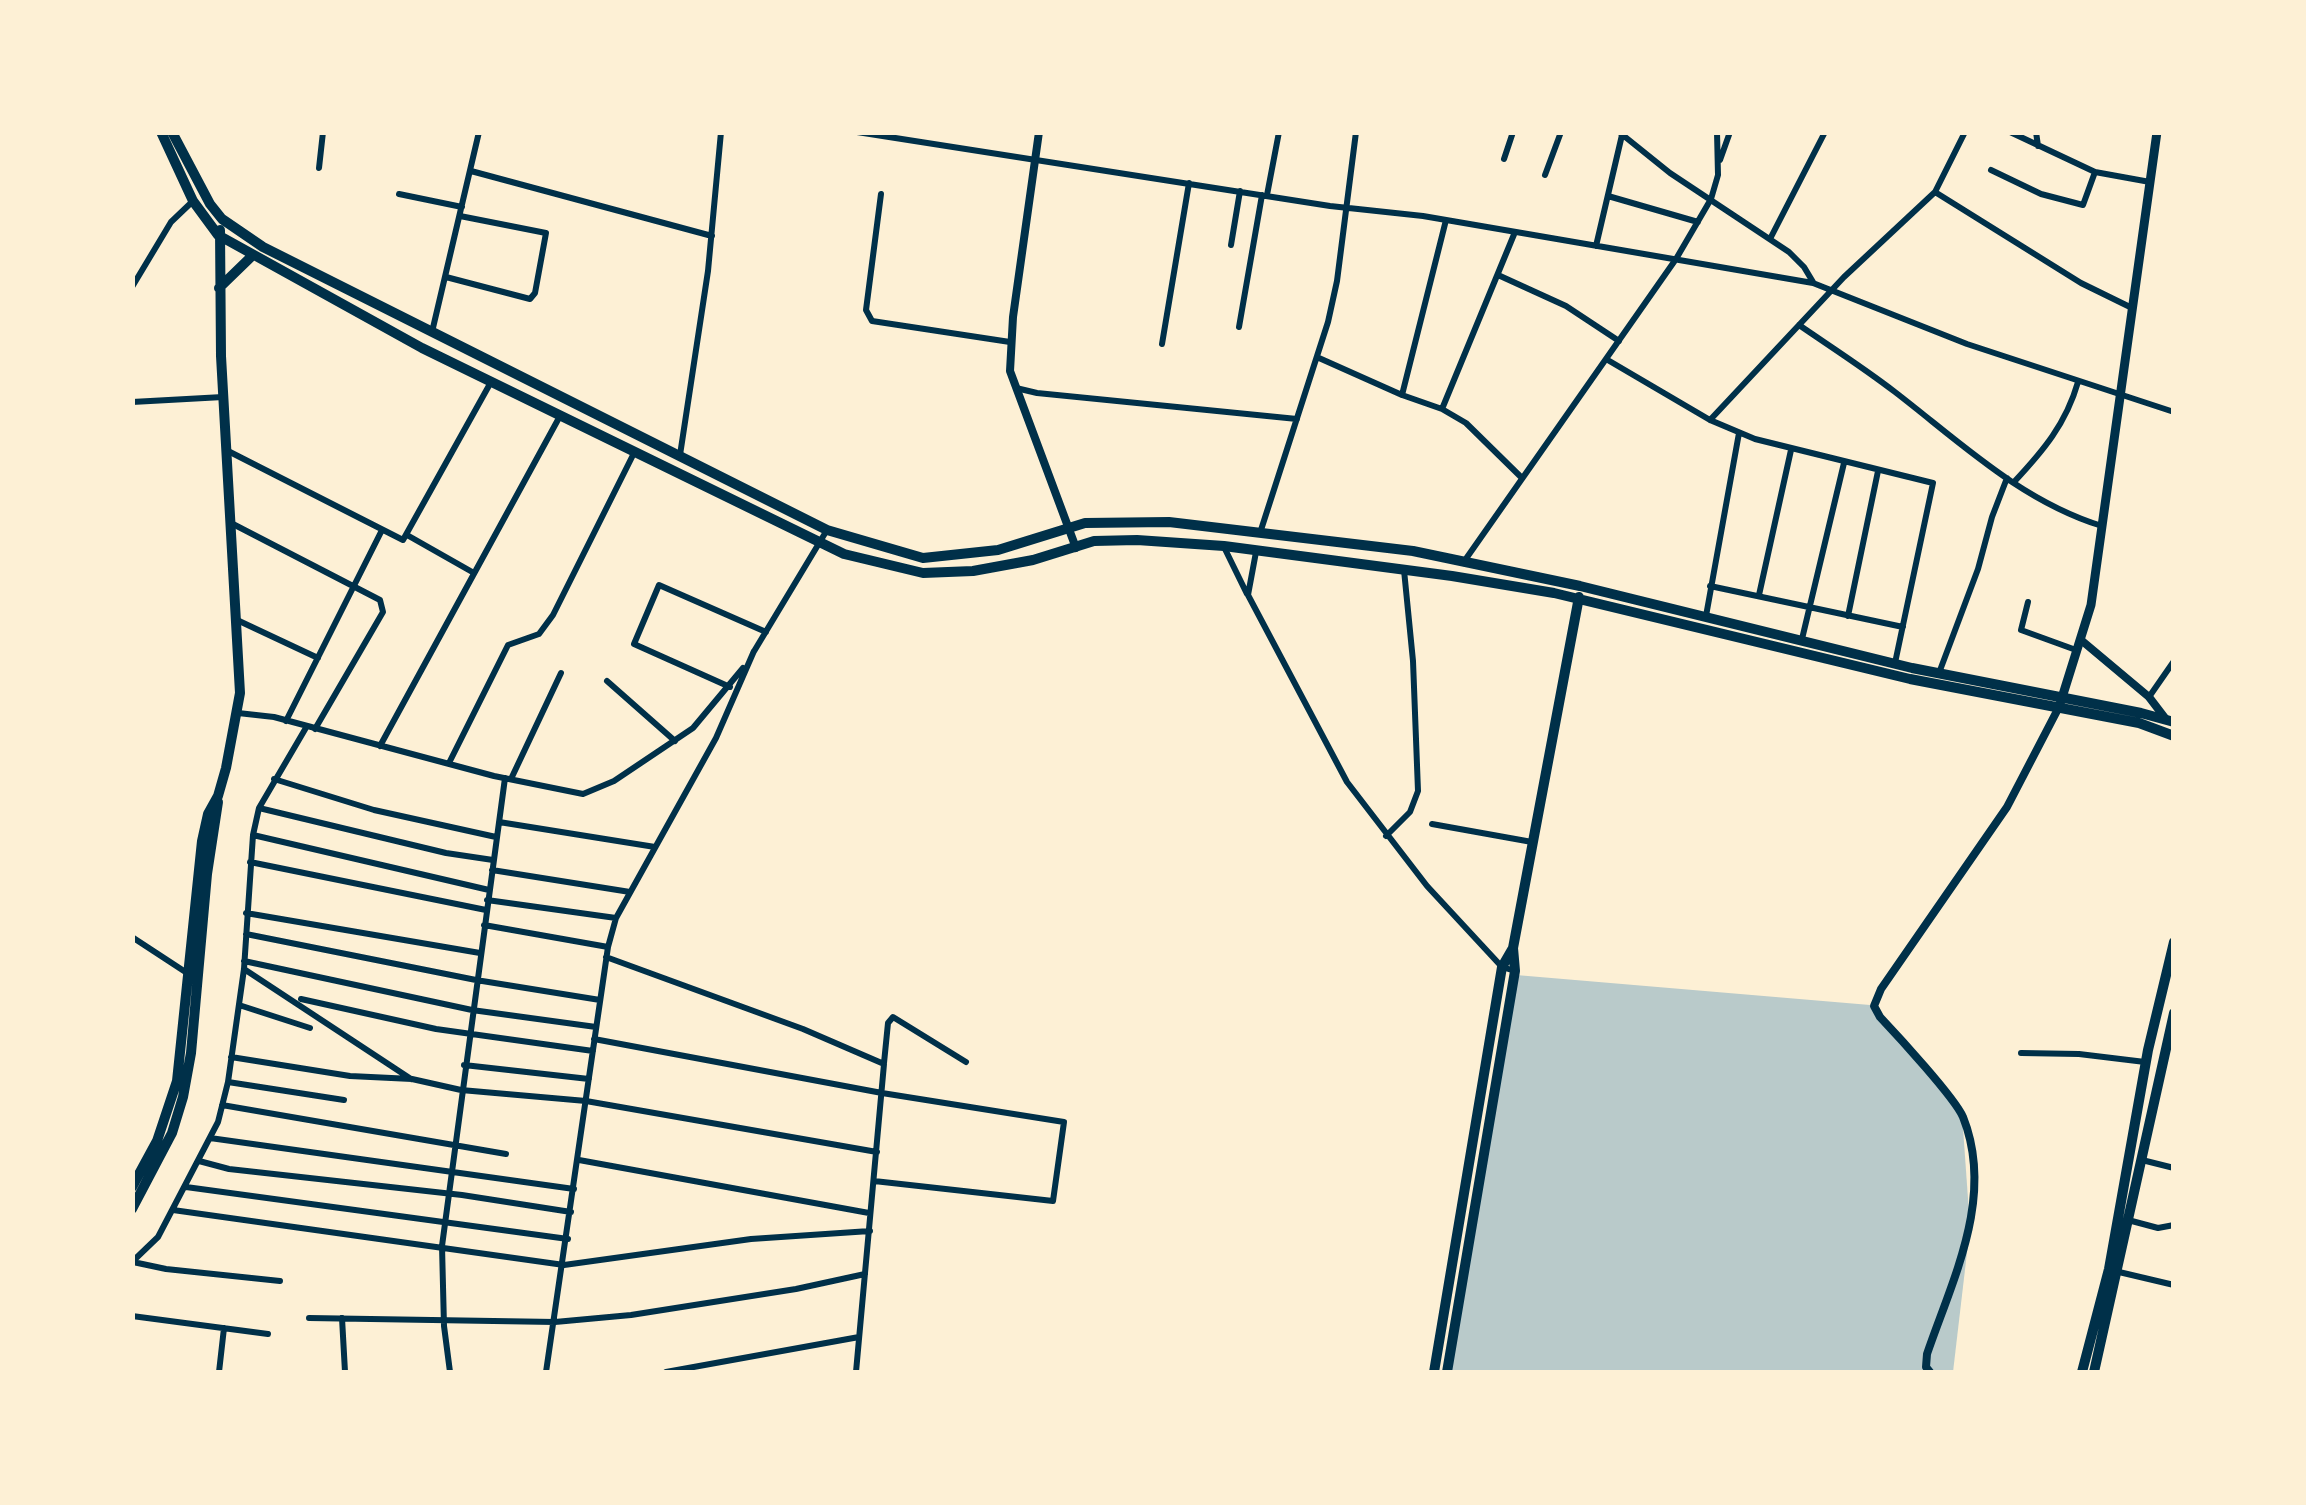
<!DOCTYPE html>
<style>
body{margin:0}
#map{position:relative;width:2306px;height:1505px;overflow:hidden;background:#fdf0d5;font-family:Montserrat,sans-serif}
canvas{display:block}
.frame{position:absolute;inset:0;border:135px solid #fdf0d5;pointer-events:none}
</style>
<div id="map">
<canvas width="2306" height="1505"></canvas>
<div class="frame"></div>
</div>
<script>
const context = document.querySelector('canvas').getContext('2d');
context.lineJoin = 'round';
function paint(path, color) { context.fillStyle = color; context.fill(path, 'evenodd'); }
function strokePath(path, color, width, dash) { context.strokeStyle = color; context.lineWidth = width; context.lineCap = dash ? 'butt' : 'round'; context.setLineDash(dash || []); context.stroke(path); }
paint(new Path2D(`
 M1516 975 1870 1005 1962 1114 1970 1227 1953 1372H1446Z`), '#b9caca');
strokePath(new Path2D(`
 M857 132 1330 206 1423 216 1813 283 1967 344 2174 412
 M1619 132 1670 173 1789 252 1804 267 1813 282
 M2010 132 2095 172 2150 182
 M2036 132 2038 146
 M1504 159 1513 132
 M1720 160 1730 132
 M319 168 323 132
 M1991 170 2041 194 2083 205 2095 172
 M471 171 712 236
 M1545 175 1561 132
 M1935 192 2081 283 2132 308
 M399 194 462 207
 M881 194 866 310 872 321 1010 342
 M1267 195 1279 132
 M1608 196 1698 222
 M1770 239 1825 132
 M1231 245 1240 191
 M1596 246 1622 135
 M1498 275 1566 306 1619 341
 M446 277 530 299 535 293 546 233 460 216
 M132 287 171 222 193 201
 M1799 325C1831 347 1864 368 1895 392 1960 442 2021 501 2102 526
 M1239 327 1262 195
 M432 332 479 132
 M1162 344 1189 183
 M1319 358 1402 395 1442 409 1466 423 1522 478
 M1606 359 1710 420 1755 439 1933 483 1895 663
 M1016 388 1037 393 1297 419
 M1402 395 1446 220
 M132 402 223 397
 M1442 409 1515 232
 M1710 420 1844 277 1935 192 1965 132
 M228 451 403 540 491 382
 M680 455 708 271 721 132
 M2014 482C2043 451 2066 424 2078 382
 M231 523 380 600 383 612 315 729
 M1260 533 1328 322 1337 281 1356 132
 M407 535 474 573
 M1224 547 1247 594
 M1256 552 1248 595 1347 782 1427 886 1502 967 1515 971
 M1463 563 1676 259 1711 199 1718 175 1717 132
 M1710 586 1903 627
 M1759 595 1791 450
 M2028 602 2021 630 2076 650
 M1706 616 1739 433
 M1848 616 1878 471
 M237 620 318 658
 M1802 639 1844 463
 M753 653 827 530
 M1939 673 1978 569 1992 517 2007 478
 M607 681 675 741
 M730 687 634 644 659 585 766 632
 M2149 697 2174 661
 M238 713 274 717 494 776 583 794 614 781 693 728 743 668
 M286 721 382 530
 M380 746 560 416
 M449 763 508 645 539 634 553 615 634 453
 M274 779 374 810 496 837
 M511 779 561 673
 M259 808 446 853 493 860
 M499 822 655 847
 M1432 824 1532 842
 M253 835 489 890
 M1386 836 1410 812 1418 791 1413 661 1404 570
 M250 862 486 910
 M492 870 630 892
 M487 900 616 918
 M246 913 480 953
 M484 925 608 947
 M246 934 476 980 600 1000
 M132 937 187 973
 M606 957 803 1029 884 1064 856 1372
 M244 961 472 1010 596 1027
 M244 969 411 1079
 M301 999 436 1029 593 1051
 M239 1005 310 1028
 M594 1039 882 1093 1064 1122 1053 1201 874 1181
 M2021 1053 2079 1054 2145 1062
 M231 1057 350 1076 412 1079 461 1090 586 1101 877 1152
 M884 1063 888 1023 893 1017 966 1062
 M464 1065 589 1079
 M228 1082 344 1100
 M222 1105 506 1154
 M210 1138 574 1189
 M579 1160 869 1213
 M2142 1160 2174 1168
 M199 1161 229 1169 462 1195 571 1212
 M186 1187 568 1239
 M173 1210 564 1265 751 1239 870 1231
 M2128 1220 2158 1228 2174 1225
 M132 1262 158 1237 218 1122 228 1082 244 969 253 835 259 808 307 726
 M133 1262 166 1269 280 1281
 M2119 1272 2174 1285
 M132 1316 268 1334
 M309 1318 555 1322 631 1315 796 1289 865 1274
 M342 1318 345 1372
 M219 1372 224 1328
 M450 1372 444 1326 442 1246 505 778
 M546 1372 608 947 616 918 716 738 754 651
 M666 1372 859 1337`), '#003049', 6);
strokePath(new Path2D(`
 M1039 132 1013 317 1010 371 1076 548
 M2081 640 2149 697 2165 718
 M1930 1372 1926 1367 1927 1354C1953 1278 1995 1197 1963 1117 1955 1098 1897 1035 1880 1017L1874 1006 1881 989 2007 807 2059 707`), '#003049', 8);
strokePath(new Path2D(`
 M2060 704 2091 605 2157 132`), '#003049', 9);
strokePath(new Path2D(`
 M161 132 193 201 218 235 422 348 844 554 923 573 973 571 1033 560 1094 541 1137 540 1224 546 1452 576 1554 593 1910 679 2139 723 2174 736
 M172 132 210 204 222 219 263 247 827 530 923 558 998 550 1085 523 1169 522 1413 551 1580 586 1912 668 2141 713 2174 722
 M219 288 253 255
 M132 1187 157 1141 177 1081 202 841 208 814 218 796 226 768 240 693 221 356 220 230
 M132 1209 172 1133 183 1097 191 1053 207 874 218 802
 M1434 1372 1502 967 1513 948
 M1447 1372 1515 971 1513 948 1579 597
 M2082 1372 2109 1269 2148 1050 2174 942
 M2094 1372 2174 1013`), '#003049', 10);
</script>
